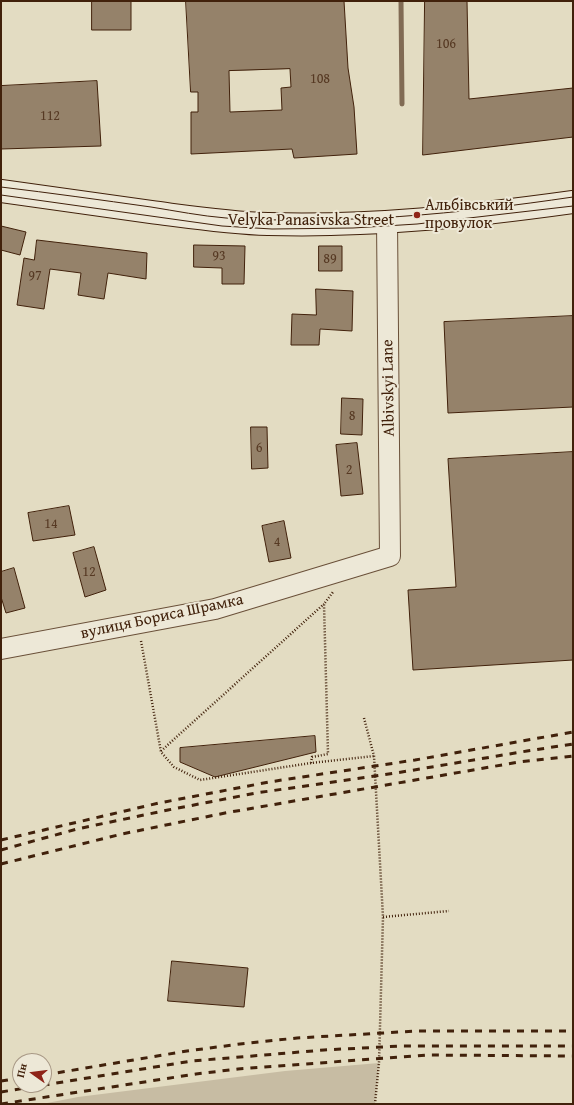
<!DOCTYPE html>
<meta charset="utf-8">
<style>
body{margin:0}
#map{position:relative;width:574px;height:1105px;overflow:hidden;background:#e3dcc2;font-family:"Gentium Book Plus",serif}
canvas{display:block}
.frame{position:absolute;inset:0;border:2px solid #41210b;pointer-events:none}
.north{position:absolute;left:12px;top:1053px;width:40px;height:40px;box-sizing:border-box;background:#ede8d7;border:1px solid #a89885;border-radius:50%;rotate:284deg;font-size:11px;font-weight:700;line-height:16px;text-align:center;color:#41210b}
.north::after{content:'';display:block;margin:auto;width:14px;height:18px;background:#8f2418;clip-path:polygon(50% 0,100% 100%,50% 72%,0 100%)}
</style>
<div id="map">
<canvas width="574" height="1105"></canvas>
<div class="frame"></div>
<div class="north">Пн</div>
</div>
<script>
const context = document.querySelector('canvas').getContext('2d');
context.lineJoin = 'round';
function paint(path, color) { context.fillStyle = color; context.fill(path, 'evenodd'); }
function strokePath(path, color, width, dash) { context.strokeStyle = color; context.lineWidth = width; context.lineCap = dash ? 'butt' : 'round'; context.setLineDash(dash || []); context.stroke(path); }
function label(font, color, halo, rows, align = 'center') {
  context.font = font + ' "Gentium Book Plus",serif'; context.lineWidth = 4; context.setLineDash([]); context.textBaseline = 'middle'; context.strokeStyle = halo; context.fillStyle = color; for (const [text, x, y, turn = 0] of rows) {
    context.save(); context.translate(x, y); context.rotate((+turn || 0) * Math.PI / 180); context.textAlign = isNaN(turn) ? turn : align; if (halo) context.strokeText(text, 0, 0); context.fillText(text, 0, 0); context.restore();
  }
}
paint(new Path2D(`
 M379 1063 375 1104H42L78 1097 285 1071Z`), '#c7bca3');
strokePath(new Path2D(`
 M401 1 402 104`), '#816b54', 5);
const building = new Path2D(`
 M92 1H131V30H92Z
 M186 1H344L348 68 354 107 357 154 294 158 292 149 191 154V112H198V92H191ZM290 69 291 87 281 88 282 110 230 112 229 71Z
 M425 1H467L469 99 573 88V137L423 155Z
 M97 81 101 146 1 149V86Z
 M1 226 26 232 20 255 1 250Z
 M37 240 147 253 146 279 108 273 104 299 78 295 81 273 50 269 44 309 17 305 24 258 34 260Z
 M194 245 245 246 244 284H222V268L194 267Z
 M319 246H342V271H319Z
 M316 289 353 291 352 331 320 329 319 345H291L292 314 316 315Z
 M573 316V407L448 413 444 322Z
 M342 398 363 399 362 435 341 434Z
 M251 427H267L268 468 252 469Z
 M357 443 363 494 341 496 336 445Z
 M573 452V660L413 670 408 590 456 587 448 459Z
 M69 506 75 535 33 541 28 513Z
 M284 521 291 558 269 562 262 526Z
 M94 547 106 590 85 597 73 553Z
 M14 568 25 608 6 613 1 597V572Z
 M315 736 316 752 215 777 180 762V748Z
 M172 961 248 968 244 1007 168 1001Z`);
paint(building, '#95826a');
strokePath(building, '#41210b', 1);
const street = new Path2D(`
 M1 649 215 609 390 556 387 221`);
const secondary = new Path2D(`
 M1 191C51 198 101 205 151 212 190 217 229 223 268 224 370 227 472 216 573 202`);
strokePath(street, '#6a5039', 22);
strokePath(secondary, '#41210b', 24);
strokePath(new Path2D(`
 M141 641 161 752 174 767 200 780 311 763 374 756
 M161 751 324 604
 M311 763 312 757 328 754 324 604 333 592
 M383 917 449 911
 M375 1104 379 1063`), '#41210b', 2.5, [1, 2]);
strokePath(street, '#ede8d7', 20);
strokePath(secondary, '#ede8d7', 22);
strokePath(new Path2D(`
 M1 187C51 193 101 200 151 207 176 211 201 216 226 218 342 225 458 214 573 197
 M1 195 222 226 272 229 353 228 417 224 573 206`), '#41210b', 1);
strokePath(new Path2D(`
 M1 840 159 803 269 782 415 760 573 732
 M1 850 77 829 168 810 256 793 396 773 527 751 573 744
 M1 864 122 834 225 813 519 762 573 756
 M44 1075 187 1051 240 1044 297 1038 417 1031H573
 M1 1081 20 1078
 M1 1092 192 1061 324 1050 401 1046H573
 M1 1104 196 1074 238 1069 427 1055 573 1056`), '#41210b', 3, [7, 7]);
strokePath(new Path2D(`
 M364 718 374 756 383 917 379 1063`), '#41210b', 2.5, [1, 2]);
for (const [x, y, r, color] of [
 [417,215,4,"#8f2418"]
]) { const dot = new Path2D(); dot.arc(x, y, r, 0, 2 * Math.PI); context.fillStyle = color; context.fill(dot); strokePath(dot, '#ede8d7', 1.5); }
label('14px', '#563923', null, [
 ["106",446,44],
 ["108",320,79],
 ["112",50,116],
 ["93",219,256],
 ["89",330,259],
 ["97",35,276],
 ["8",352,416],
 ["6",259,448],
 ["2",349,470],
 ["14",51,524],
 ["4",277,542],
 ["12",89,572]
]);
label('16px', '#41210b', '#ede8d7', [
 ["Альбівський",425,206],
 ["провулок",425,224]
], 'left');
label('16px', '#41210b', '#ede8d7', [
 ["Velyka Panasivska Street",311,221],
 ["Albivskyi Lane",389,388,-91],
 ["вулиця Бориса Шрамка",162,617,-12]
]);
</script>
